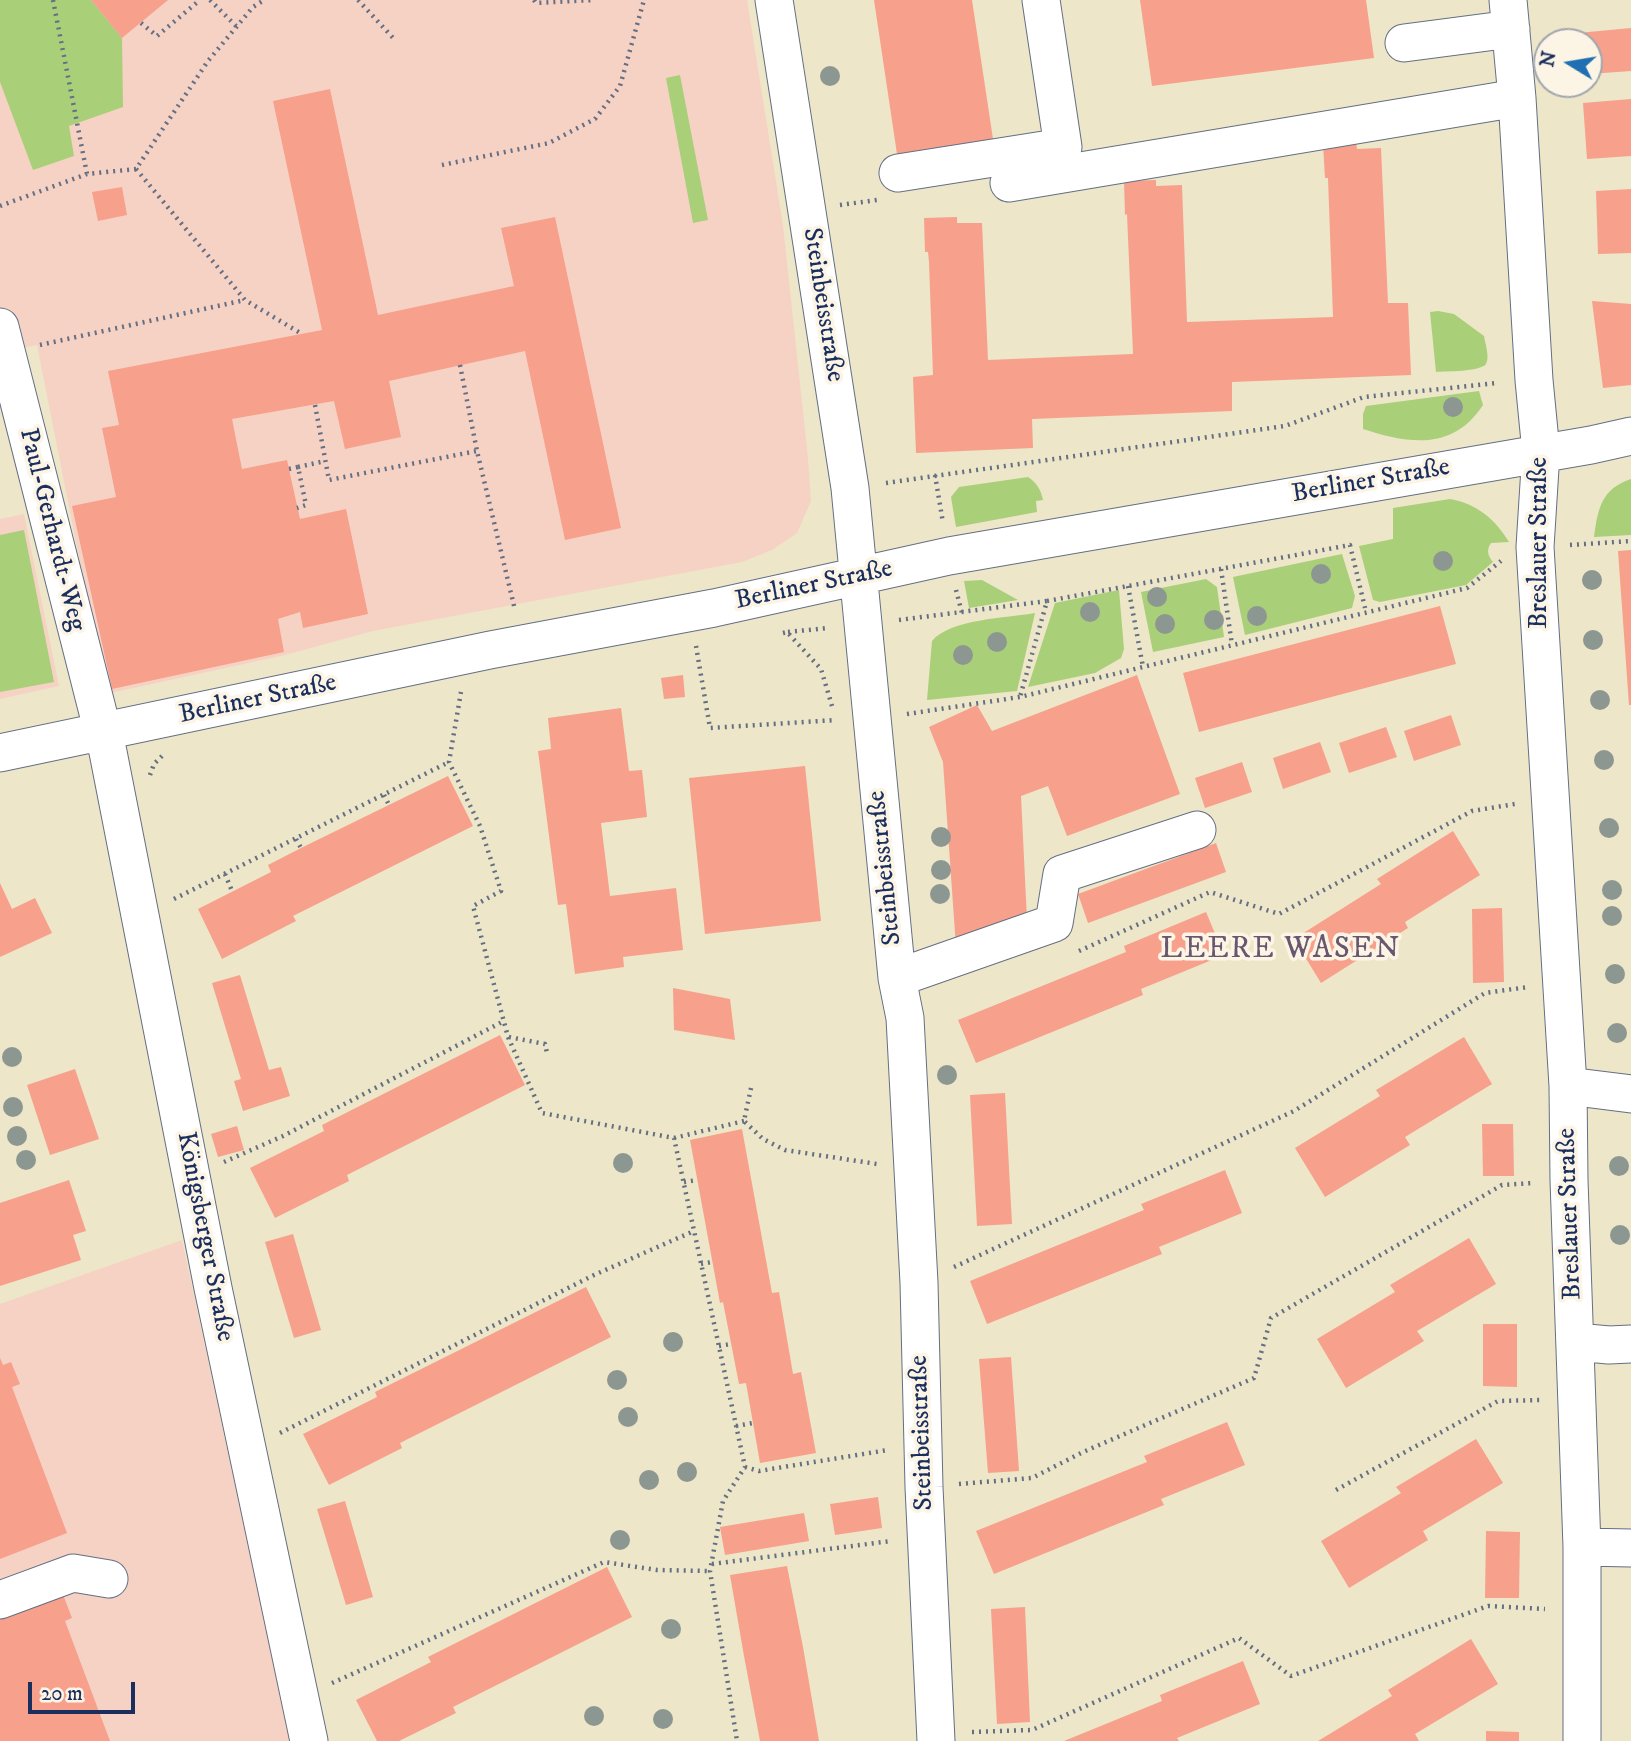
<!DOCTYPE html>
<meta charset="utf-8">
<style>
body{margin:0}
#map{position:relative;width:1631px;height:1741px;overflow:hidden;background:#ede6c8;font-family:"IM FELL DW Pica",serif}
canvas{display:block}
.north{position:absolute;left:1533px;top:28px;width:70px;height:70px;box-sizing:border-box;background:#fcf5e5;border:2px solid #a2a6af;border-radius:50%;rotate:281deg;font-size:19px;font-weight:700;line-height:28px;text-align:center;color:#1b2f5e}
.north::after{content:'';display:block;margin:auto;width:24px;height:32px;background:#1f6fb2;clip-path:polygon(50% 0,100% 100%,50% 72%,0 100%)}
.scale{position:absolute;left:28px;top:1682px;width:107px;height:32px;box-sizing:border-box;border:4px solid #1b2f5e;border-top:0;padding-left:9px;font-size:21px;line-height:24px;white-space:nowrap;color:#1b2f5e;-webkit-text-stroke:5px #fcf5e5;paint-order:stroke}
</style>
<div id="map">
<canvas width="1631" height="1741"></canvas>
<div class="north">N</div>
<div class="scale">20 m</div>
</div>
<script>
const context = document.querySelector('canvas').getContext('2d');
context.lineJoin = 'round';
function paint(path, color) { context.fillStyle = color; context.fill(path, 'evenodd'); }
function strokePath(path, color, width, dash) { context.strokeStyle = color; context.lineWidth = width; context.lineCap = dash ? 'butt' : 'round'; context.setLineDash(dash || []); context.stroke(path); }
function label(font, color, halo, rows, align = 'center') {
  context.font = font + ' "IM FELL DW Pica",serif'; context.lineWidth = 7; context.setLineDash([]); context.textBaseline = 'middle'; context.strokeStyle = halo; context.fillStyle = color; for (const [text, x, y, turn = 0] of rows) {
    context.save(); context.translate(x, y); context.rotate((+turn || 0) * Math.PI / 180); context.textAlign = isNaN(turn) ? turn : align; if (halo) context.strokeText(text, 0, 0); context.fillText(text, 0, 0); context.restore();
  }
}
paint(new Path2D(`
 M0 0H747L783 225 808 458 811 501 797 533 772 550 742 562 373 631 285 655 106 694 37 345 0 353Z
 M24 514 59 686 0 699V519Z
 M182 1240 290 1741H0V1304Z`), '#f6d2c5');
paint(new Path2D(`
 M0 0H91L122 38 123 107 69 126 74 156 33 170 0 82Z
 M680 75 708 220 693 223 666 78Z
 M1438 311 1454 314 1484 336C1485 343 1490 357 1486 364 1480 372 1446 371 1436 372L1430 312Z
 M1479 391 1483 405C1453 451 1409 444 1363 429V414L1366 406Z
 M1028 477C1037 483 1041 490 1043 500L1036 501 1037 512 956 527 951 497 959 487Z
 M1631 479V535L1594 537C1598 509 1601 489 1631 479Z
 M1450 499C1477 504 1495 519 1509 542L1491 543C1486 550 1488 556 1493 562L1466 585 1380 602 1373 600 1359 546 1393 539V508Z
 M24 530 54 682 0 692V535Z
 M1342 554 1355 596 1352 608 1245 635 1233 577Z
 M1206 579 1217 587 1224 637 1153 652 1141 592Z
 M982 580 1018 600 969 608 964 581Z
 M1119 590 1124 649 1121 658 1095 673 1028 687 1055 603Z
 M1035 613 1017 691 927 700 932 641C950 619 1007 618 1035 613Z`), '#a9cf79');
paint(new Path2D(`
 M91 0H168L122 38Z
 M874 0H972L993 139 897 154Z
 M1140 0H1366L1374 58 1152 86Z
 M1631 28V71L1589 74V42H1578V33Z
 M330 89 378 315 514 286 501 228 555 217 621 528 565 540 525 351 389 381 401 437 345 449 334 401 232 419 242 469 287 460 300 519 346 509 368 614 303 628 300 612 278 619 284 652 112 689 72 506 116 497 102 428 119 425 108 371 322 330 273 101Z
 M1631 99V156L1587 159 1583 103Z
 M1356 142 1357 149 1381 148 1388 303H1408L1411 375 1232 382V411L1032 419 1033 448 916 453 913 377 933 375 929 262 928 252H925L924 218 957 217V223H982L988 360 1133 354 1127 214 1125 215 1124 181 1156 180V186L1182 185 1187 322 1333 317 1328 178H1325L1323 144Z
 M122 187 127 215 98 221 92 192Z
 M1631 189V253L1598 254 1596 191Z
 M1592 301 1631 304V385L1603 388Z
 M1631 550V705H1629L1618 551Z
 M1440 606 1456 664 1199 732 1183 673Z
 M683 675 685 697 664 699 661 678Z
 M1137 675 1180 794 1067 836 1048 786 1021 796 1027 920 956 947 943 762 929 727 977 705 992 731Z
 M621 708 629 771 642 770 647 817 601 823 610 896 676 888 683 950 623 957 624 967 575 974 566 904 558 905 538 751 551 749 548 718Z
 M1451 715 1461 745 1414 761 1404 731Z
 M1386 727 1397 757 1349 773 1339 743Z
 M1320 742 1331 772 1283 789 1273 758Z
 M1242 762 1252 792 1205 808 1195 778Z
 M805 766 821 921 705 934 689 778Z
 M448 776 473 826 293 916 296 921 222 959 198 909 271 872 268 865 301 848Z
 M1453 831 1480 875 1405 922 1408 928 1321 983 1294 939 1381 884 1377 879Z
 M1216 843 1226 872 1088 923 1078 894Z
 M0 883 12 909 35 898 52 933 0 957Z
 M1502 908 1504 982 1473 983 1472 909Z
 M1206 912 1224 955 1141 989 1143 995 976 1063 958 1020 1126 952 1124 946Z
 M240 975 269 1070 281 1067 290 1096 243 1111 234 1081 241 1079 212 983Z
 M673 988 730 999 735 1040 674 1030Z
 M500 1035 525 1085 347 1175 349 1181 275 1218 250 1168 324 1131 322 1125Z
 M1464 1037 1492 1084 1405 1137 1410 1145 1325 1197 1295 1148 1380 1096 1376 1090Z
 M75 1069 99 1139 50 1155 27 1085Z
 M1005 1093 1012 1224 977 1226 970 1095Z
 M1482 1124H1513L1514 1176H1483Z
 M237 1126 244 1150 218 1157 211 1134Z
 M742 1129 772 1293 779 1292 793 1374 801 1372 816 1453 760 1463 746 1383 739 1384 723 1302 720 1303 690 1140Z
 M1225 1170 1242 1213 1159 1247 1162 1254 987 1324 970 1281 1144 1210 1141 1204Z
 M69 1180 86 1231 73 1235 81 1260 0 1286V1203Z
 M293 1234 321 1330 294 1338 265 1242Z
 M1469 1238 1496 1284 1417 1331 1424 1341 1346 1388 1317 1339 1395 1292 1390 1285Z
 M586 1287 611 1337 400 1443 402 1448 329 1485 303 1434 377 1397 375 1392Z
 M1483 1324H1517V1387L1483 1386Z
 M1011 1357 1019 1471 988 1473 979 1359Z
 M0 1358 3 1365 11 1362 20 1384 12 1387 67 1533 0 1559Z
 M1227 1422 1245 1465 1161 1499 1164 1505 994 1574 976 1531 1147 1462 1144 1456Z
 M1476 1439 1503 1483 1423 1531 1428 1540 1349 1588 1321 1541 1401 1493 1396 1487Z
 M878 1497 882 1528 835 1535 830 1504Z
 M345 1501 373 1597 346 1605 317 1509Z
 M804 1513 809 1541 725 1555 720 1527Z
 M1486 1531 1520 1532 1519 1598H1485Z
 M787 1566 803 1647 819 1741H760L744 1656 730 1575Z
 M607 1567 632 1617 453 1707 456 1713 399 1741H377L356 1700 431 1662 428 1657Z
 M62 1592 72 1618 65 1621 110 1741H0V1617Z
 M1025 1607 1030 1722 997 1724 991 1609Z
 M1471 1639 1498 1684 1415 1734 1419 1741H1318L1392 1696 1388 1690Z
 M1243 1661 1260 1704 1177 1738 1179 1741H1064L1162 1701 1160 1695Z
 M1486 1731 1519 1732V1741H1486Z`), '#f7a08c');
const minor = new Path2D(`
 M774 0 850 488 897 978 905 1018 919 1283 924 1487 936 1741
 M1508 0 1517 98 1534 380 1541 452 1535 547 1568 1086 1569 1180 1582 1547V1741
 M1404 43 1511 29
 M898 173 1063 147 1041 0
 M1009 183 1517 98
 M0 327 108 752 213 1288 309 1741
 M0 753 490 650 714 608 949 556 1591 445 1631 436
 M897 978 1054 923 1062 874 1197 830
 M1568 1086 1631 1094
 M1576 1342 1609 1345 1631 1344
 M1582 1547 1631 1548
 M0 1600 73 1573 109 1579`);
strokePath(minor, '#646f83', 39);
strokePath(new Path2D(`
 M53 0 87 174
 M210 0 237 27
 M358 0 396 41
 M534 0 536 3 593 0
 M141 23 157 36 200 0
 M442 165 549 143 595 119 620 86 644 0
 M136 169 245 300 302 334
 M840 205 877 200
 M0 206 87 174 136 169 208 61 253 7 264 0
 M40 345 245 300
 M460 365 477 451 515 610
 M315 405 329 480 477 451
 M298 467 325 461
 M289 469 298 467 306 505 297 508
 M935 475 943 523
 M886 483 1285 426 1364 397 1497 383
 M1570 545 1631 541
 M1221 569 1232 645
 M1128 586 1143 667
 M956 590 962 613
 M1047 601 1350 545 1366 612
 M899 620 1047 601 1020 697
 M788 632 828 628
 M783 633 787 632 821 669 832 706
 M696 646 710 728 836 720
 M461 692 449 762 480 826 501 891 473 906 508 1037 542 1113 674 1138 745 1467 723 1501 710 1571 737 1741
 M907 714 1020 697 1467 588 1501 561
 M150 775 154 764 162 756
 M384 795 389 805
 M296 839 301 848
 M225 874 232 891
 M174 899 449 762
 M1079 951 1210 892 1279 914 1472 811 1515 804
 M509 1037 545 1044 547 1053
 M751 1088 744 1121 763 1139 785 1150 877 1164
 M674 1138 744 1121
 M224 1162 283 1136 504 1021
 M684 1182 697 1180
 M701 1264 712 1262
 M954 1267 1294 1111 1485 993 1528 987
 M719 1346 731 1344
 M736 1426 753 1423
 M280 1433 594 1275 694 1231
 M745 1467 759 1471 888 1450
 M959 1484 1032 1478 1083 1452 1254 1378 1271 1318 1502 1185 1533 1183
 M1336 1490 1498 1401 1542 1400
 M712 1564 891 1541
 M332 1683 604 1562 657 1570 710 1571
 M972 1732 1032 1730 1239 1638 1291 1676 1488 1606 1545 1609`), '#646f83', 4.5, [2, 5]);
strokePath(minor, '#fff', 37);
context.fillStyle = '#8d9792';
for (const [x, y] of [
 [830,76],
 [1453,407],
 [1443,561],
 [1321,574],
 [1592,580],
 [1157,597],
 [1090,612],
 [1257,616],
 [1214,620],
 [1165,624],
 [1593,640],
 [997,642],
 [963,655],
 [1600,700],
 [1604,760],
 [1609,828],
 [941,837],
 [941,870],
 [1612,890],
 [940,894],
 [1612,916],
 [1615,974],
 [1617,1033],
 [12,1057],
 [947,1075],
 [13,1107],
 [17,1136],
 [26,1160],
 [623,1163],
 [1619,1166],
 [1620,1235],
 [673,1342],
 [617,1380],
 [628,1417],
 [687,1472],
 [649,1480],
 [620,1540],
 [671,1629],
 [594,1716],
 [663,1719]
]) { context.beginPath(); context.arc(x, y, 10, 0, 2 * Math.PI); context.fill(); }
label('26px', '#1b2f5e', '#fcf5e5', [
 ["Steinbeisstraße",822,305,81],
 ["Berliner Straße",1371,482,-10],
 ["Paul-Gerhardt-Weg",51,530,76],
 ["Breslauer Straße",1541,543,-90],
 ["Berliner Straße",814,586,-12],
 ["Berliner Straße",258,700,-12],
 ["Steinbeisstraße",886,868,-96],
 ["Breslauer Straße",1571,1214,-92],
 ["Königsberger Straße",204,1237,79],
 ["Steinbeisstraße",923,1433,-92]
]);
context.letterSpacing = '2px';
label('30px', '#68576e', '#fcf5e5', [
 ["LEERE WASEN",1281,951]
]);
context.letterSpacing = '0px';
</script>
